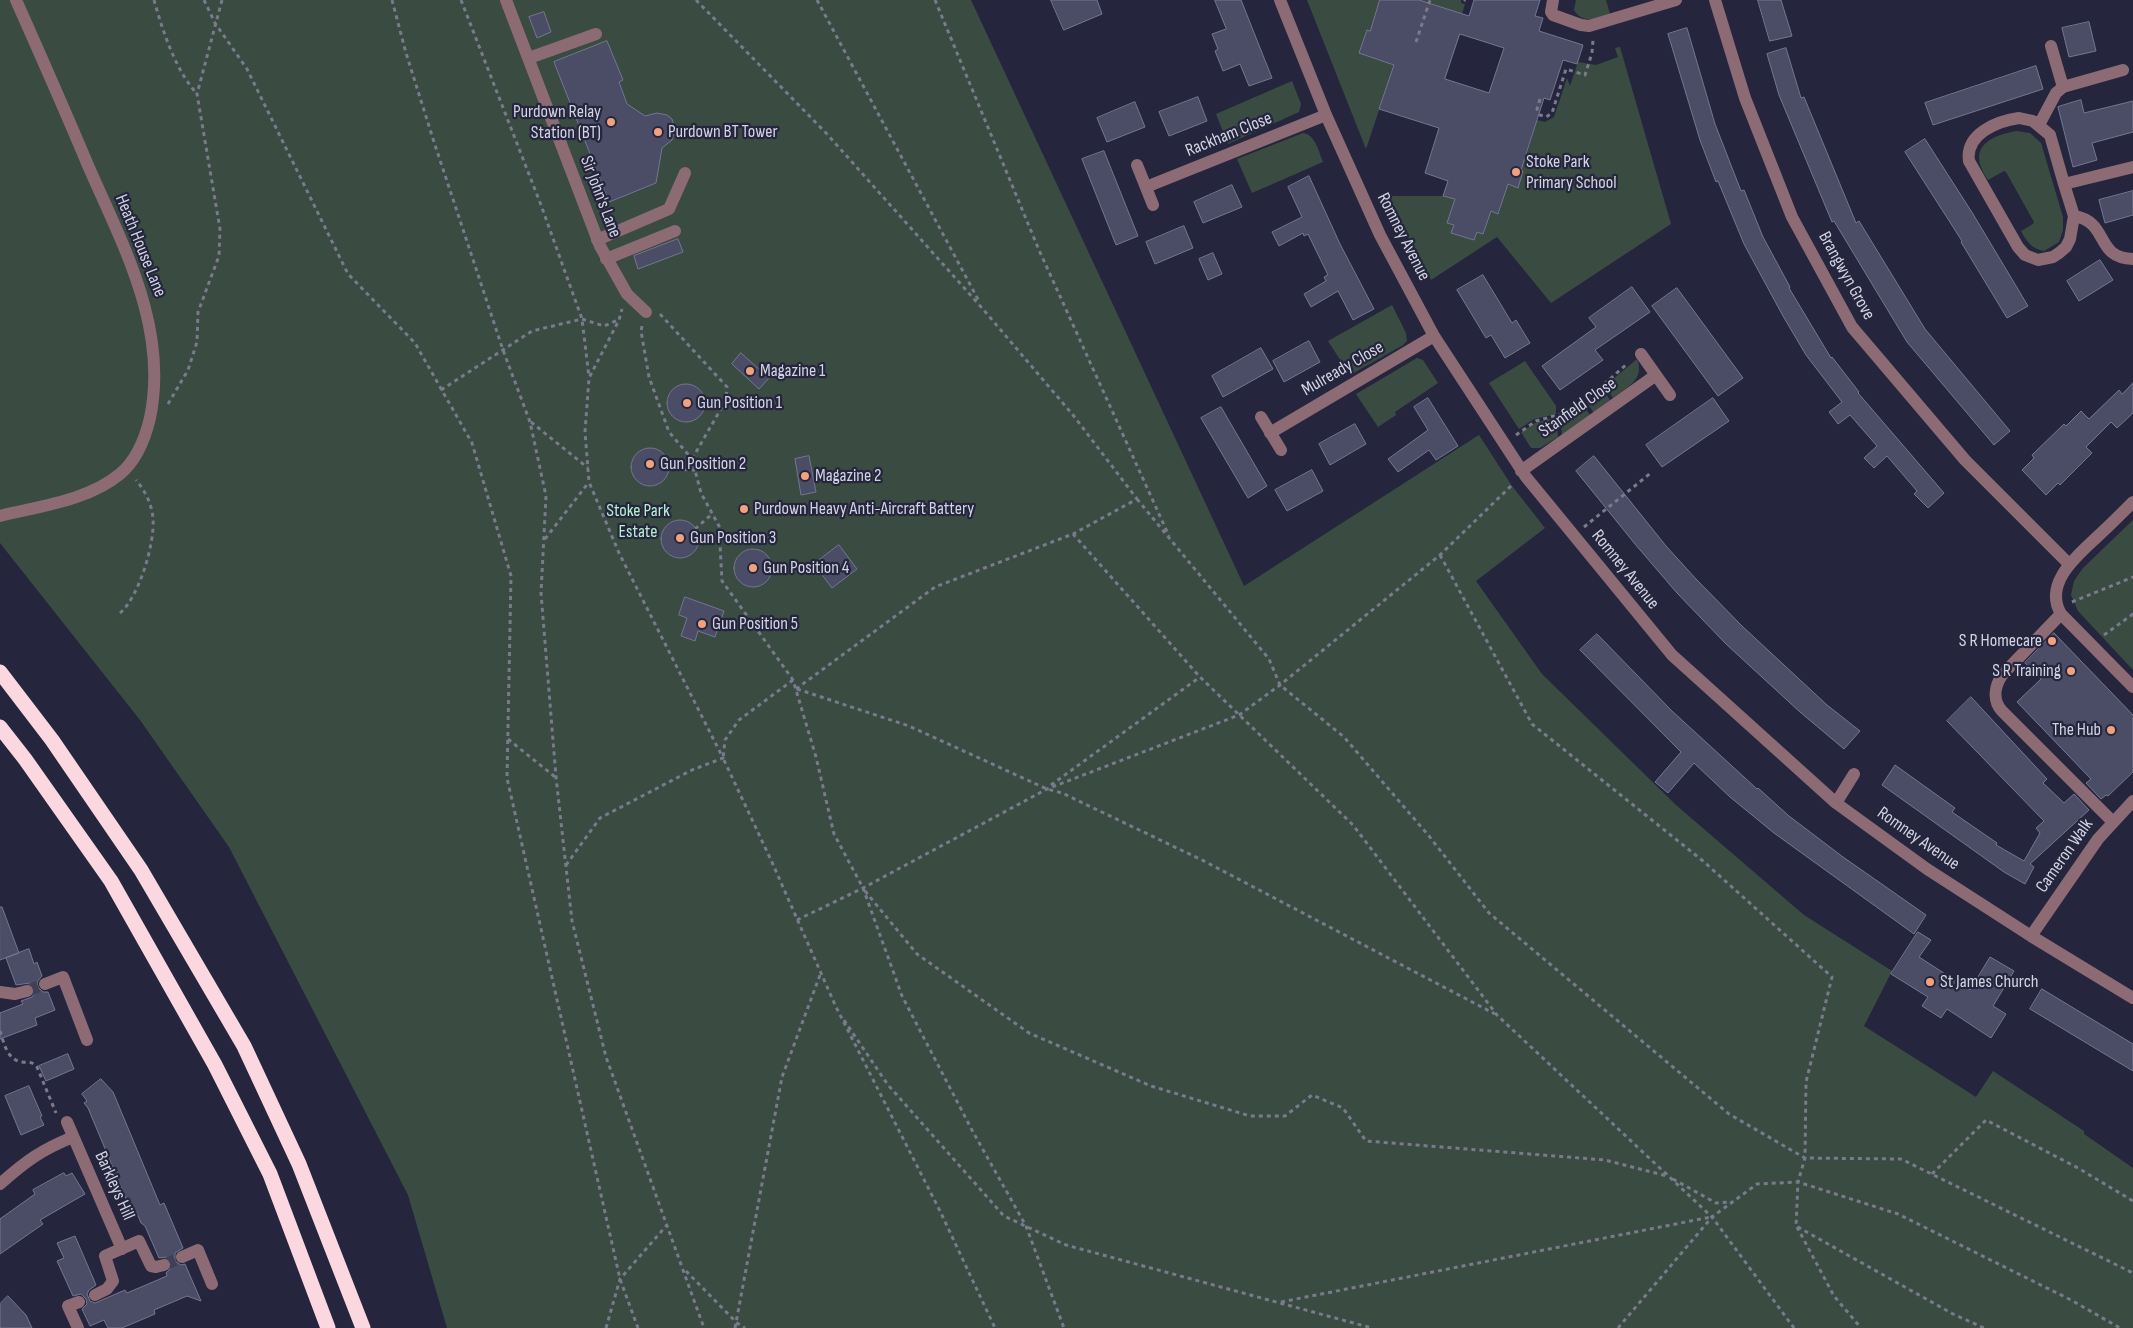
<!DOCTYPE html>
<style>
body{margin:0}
canvas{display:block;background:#25263d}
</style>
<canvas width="2133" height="1328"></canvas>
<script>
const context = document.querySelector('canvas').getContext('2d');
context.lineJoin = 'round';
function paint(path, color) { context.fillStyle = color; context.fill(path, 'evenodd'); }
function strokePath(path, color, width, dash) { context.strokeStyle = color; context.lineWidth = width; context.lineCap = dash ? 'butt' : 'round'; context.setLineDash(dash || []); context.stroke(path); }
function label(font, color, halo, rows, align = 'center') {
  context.font = font + ' "Sofia Sans Condensed",sans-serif'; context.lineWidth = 4.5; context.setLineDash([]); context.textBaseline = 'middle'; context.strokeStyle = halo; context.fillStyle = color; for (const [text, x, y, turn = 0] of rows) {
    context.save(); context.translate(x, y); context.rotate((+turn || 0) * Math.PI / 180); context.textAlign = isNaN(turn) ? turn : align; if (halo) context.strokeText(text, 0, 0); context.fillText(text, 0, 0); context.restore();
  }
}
paint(new Path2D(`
 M0 0H971L1244 586 1479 435 1512 486 1545 528 1476 581 1542 674 1676 805 1804 915 1892 971 1864 1026 1976 1097 1993 1071 2084 1131V1134L2133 1168V1328H447L408 1195 229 847 140 720 0 543Z
 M1307 0H1428L1415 41H1401L1367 31 1360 53 1394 65 1366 149Z
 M1431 0H1461V3L1465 4 1462 14 1430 3Z
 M1576 0H1606L1610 14C1597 18 1583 25 1574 10Z
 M1620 47 1671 224 1551 303 1497 237 1431 280 1386 196H1443L1455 199 1447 223 1454 225 1452 233 1474 240 1477 232 1483 234 1491 211 1499 213 1508 184 1518 187 1523 171 1513 168 1527 154 1537 120 1545 122 1554 117 1567 78 1570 86 1578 62 1596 65 1618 57 1615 48Z
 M1292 81 1301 104 1299 112 1228 144 1216 114Z
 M2016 131 2030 133 2041 143 2063 217V230L2059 242 2044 251C2032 249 2027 242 2021 231L2033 224 2034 222 2006 172 2004 171 1988 180C1967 149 1986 137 2016 131Z
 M1303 133C1315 134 1319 152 1323 162L1252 193 1237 159Z
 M1392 305 1406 333 1407 341 1403 345 1350 375 1328 341Z
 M1417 358 1423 360 1438 383 1395 412 1396 415 1378 427 1356 394Z
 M1637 359C1645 379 1628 387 1613 398L1605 386Z
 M1525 361 1556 406V414L1534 419 1519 429 1489 383Z
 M1602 388 1610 400 1594 413 1587 403Z
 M1584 406 1590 415 1562 435 1560 417 1568 415Z
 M1556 417 1558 437 1540 448H1531L1521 432 1535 423Z
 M2133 520V670L2078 611 2071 595 2074 581 2083 568Z`), '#3a4b41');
const building = new Path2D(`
 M1051 0H1097L1102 14 1064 30Z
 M1215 0H1241L1272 78 1249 86 1240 64 1223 71 1215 51 1218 49 1212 34 1226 29Z
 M1380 0H1419L1469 16 1474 0H1540L1535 16 1543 18 1539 31 1583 45 1577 64 1563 60 1550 100 1544 98 1521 170 1523 171 1518 188 1508 184 1498 214 1491 211 1483 234 1477 232 1474 240 1451 233 1454 225 1447 223 1455 199 1443 196 1448 181 1425 173 1439 128 1379 109 1394 65 1359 53 1367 30 1370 31ZM1460 34 1504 48 1489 93 1445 79Z
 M1758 0H1781L1792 36 1770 41Z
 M544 12 551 32 537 38 529 17Z
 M2089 22 2096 51 2069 57 2062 28Z
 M1687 28 1715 124 1741 191 1744 190 1763 237 1790 287 1789 288 1831 358 1832 357 1859 392 1858 393 1944 493 1928 508 1914 494 1917 491 1887 456 1874 468 1864 458 1877 446 1850 415 1838 424 1829 412 1842 402 1806 355 1783 316 1744 244 1718 181 1716 182 1700 140 1668 34Z
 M607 41 623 80 619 82 627 104 645 116 657 113 667 115 672 119 675 129 672 140 662 148 656 183 609 202 554 62Z
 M1786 48 1801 98 1804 97 1856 223 1859 221 1925 329 2010 431 1994 445 1907 342 1834 221 1832 222 1779 95 1767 54Z
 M2036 66 2043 89 1933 125 1925 103Z
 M1198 97 1207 121 1169 136 1159 112Z
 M2081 100 2084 113 2133 101V132L2092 143 2097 160 2073 167 2058 107Z
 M1135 102 1145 127 1107 142 1097 118Z
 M1925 139 1973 214 2028 306 2007 318 1961 242 1962 241 1905 152Z
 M1104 151 1138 236 1116 245 1082 159Z
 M1309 176 1340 244 1374 309 1353 320 1338 291 1311 307 1304 294 1326 281 1324 277 1328 275 1308 234 1304 236 1303 233 1279 246 1272 232 1302 217 1288 187Z
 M1232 185 1242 207 1203 223 1194 202Z
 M2133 191V215L2105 223 2099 200Z
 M1184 226 1193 248 1155 264 1146 242Z
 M678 239 683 252 638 269 634 256Z
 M1213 253 1222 274 1208 280 1199 259Z
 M2100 260 2113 280 2079 301 2067 281Z
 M1483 275 1512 323 1516 320 1530 343 1505 358 1491 335 1486 338 1457 290Z
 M1632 287 1650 312 1595 350 1603 360 1560 390 1542 366 1596 327 1589 318Z
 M1677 288 1743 378 1718 396 1652 306Z
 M1309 341 1320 362 1284 382 1273 361Z
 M1261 348 1273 369 1223 397 1212 376Z
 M741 353 769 378 759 389 732 364Z
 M2133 383V413L2117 428 2111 422 2086 447 2092 453 2060 485 2058 483 2046 495 2022 470 2034 458 2032 455 2064 424 2066 426 2081 411 2089 419 2119 390 2122 394Z
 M667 403a19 19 0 1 1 38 0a19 19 0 1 1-38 0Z
 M1428 398 1458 446 1436 460 1429 450 1398 472 1388 459 1428 430 1414 407Z
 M1713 398 1729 421 1662 467 1646 445Z
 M1221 407 1267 486 1248 498 1201 418Z
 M1355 424 1366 444 1330 465 1319 444Z
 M631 467a19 19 0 1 1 38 0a19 19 0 1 1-38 0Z
 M809 456 816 492 801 495 795 459Z
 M1594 456 1666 546 1696 579 1742 626 1827 705 1860 731 1844 749 1800 712 1726 644 1677 593 1635 544 1576 471Z
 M1312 470 1323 491 1287 511 1275 490Z
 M661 539a19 19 0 1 1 38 0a19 19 0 1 1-38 0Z
 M839 545 857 569 832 588 814 564Z
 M734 568a19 19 0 1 1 38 0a19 19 0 1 1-38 0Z
 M685 597 724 611 715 637 698 631 695 641 681 636 687 618 679 615Z
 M2054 633 2133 715V772L2108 796 2106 795 2101 799 2086 783 2091 779 2017 702 2041 679 2025 663Z
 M1597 634 1672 711 1757 789 1758 788 1789 816 1843 857 1926 915 1914 934 1774 833 1730 797 1694 763 1668 793 1655 782 1681 752 1580 650Z
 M1971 697 2047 779 2043 783 2064 803 2074 794 2089 810 2030 864 2034 867 2025 884 2004 872 1882 785 1895 765 1955 808 1952 812 1997 843 1996 845 2024 861 2040 833 2036 828 2044 821 1947 721Z
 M0 907H2L19 953 0 960Z
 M1918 932 1931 940 1919 957 1970 990 1990 957 2014 971 1993 1006 2006 1014 1991 1038 1947 1009 1941 1018 1922 1006 1928 997 1891 974Z
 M29 949 34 964 37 962 42 976 37 982 38 987 43 992H48L55 1010 35 1018 37 1025 0 1039V1013L23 1004 21 1001 32 997 35 993 33 986 30 983 16 985 6 958Z
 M2042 989 2133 1044V1071L2030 1009Z
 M68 1054 74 1069 46 1081 39 1066Z
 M101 1079 113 1092 160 1205 164 1203 183 1248 175 1253V1261L181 1265 185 1264 201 1301 187 1296 154 1310 155 1314 122 1328H108L104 1320 90 1326 82 1309 87 1304 86 1299 81 1294 73 1296 57 1261 64 1258 57 1243 75 1236 96 1285 89 1290 87 1294 90 1301 95 1303 125 1290 127 1293 167 1276 166 1273 172 1267 169 1259 166 1257 159 1258 145 1226 141 1223 136 1211 132 1213 88 1108 84 1103 87 1101 82 1094Z
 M29 1086 42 1116 40 1117 44 1125 21 1135 5 1096Z
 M64 1173 66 1176 72 1173 85 1194 40 1220 43 1224 0 1254V1219L35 1194 33 1190Z
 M8 1296 26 1315 32 1328H0V1304Z`);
paint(building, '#4b4d67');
strokePath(building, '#747691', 1);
strokePath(new Path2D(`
 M27 991 45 984
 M164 1265 182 1257`), '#3f4056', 12, [12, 6]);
strokePath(new Path2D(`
 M154 0C163 32 175 69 197 94
 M204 0 215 23 247 69 348 274 415 343 472 443 511 576 507 778 620 1279 638 1328
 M392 0 406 53 434 142 503 350 530 422 546 496 541 593 556 777 572 921 606 1057 704 1328
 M461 0 541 205 582 319 589 377
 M696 0 827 134 982 308 1073 415 1137 499 1073 534
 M817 0 980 303
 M935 0 1039 250 1169 536
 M1464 1 1465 0
 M1416 42 1430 0
 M1540 99 1537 109 1540 115 1546 117 1552 113 1566 69 1585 75 1592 53 1593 40
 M660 314 727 387 726 400 692 459
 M642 326 641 331 649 377 669 432 692 459 701 493 719 526 722 581 793 680 816 757 834 834 863 888 902 996 973 1132 1026 1226 1064 1328
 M441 390 532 331 582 319 604 326 618 320
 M168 404 188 370 197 342 198 312 219 256 220 229 197 94 222 0
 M531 422 588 468
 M1516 435 1536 421 1575 410 1628 363
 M668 469 695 470
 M1137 499 1269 659 1280 685 1344 737 1429 836 1489 913 1729 1114 1805 1158 1901 1159 2133 1273
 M1584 527 1652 472
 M695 529 712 514
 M545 539 589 482
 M1440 555 1532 724 1703 861 1832 977 1806 1082 1805 1158 1798 1182 1796 1226 1953 1314 1984 1328
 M2072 602 2133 577
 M120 613C139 597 155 543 153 519 152 504 145 491 136 480
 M2104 635 2133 614
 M793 680 739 720 725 740 723 758 771 860 836 1007 940 1211 995 1328
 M796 689 935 587 1073 534 1200 677 1353 825 1497 1015 1712 1217 1794 1328
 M797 689 909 726 1047 789 1062 793 1204 861 1495 1014
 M508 739 555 777
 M1051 785 1200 677
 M566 865 600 818 692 770 723 758 619 553 589 482 585 432 589 378 619 320 622 309
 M865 891 917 954 1029 1033 1151 1086 1250 1116H1285L1312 1095 1343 1108 1366 1141 1605 1160 1667 1176
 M797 920 863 888 1047 789 1239 715 1280 685 1440 555 1512 485
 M844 1020 888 1085 1004 1216 1066 1245 1372 1328
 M0 1031C4 1043 7 1060 22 1062 29 1063 32 1061 37 1067L56 1113
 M1932 1174 1986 1120 2078 1168 2133 1201
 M1673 1179 1716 1203 1731 1202
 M1797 1227 1834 1296 1861 1328
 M686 1271 737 1323 745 1328
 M1281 1302 1711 1217
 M606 1328 620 1279 666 1226
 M735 1328 782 1077 820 975
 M1618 1328 1712 1217 1757 1184 1798 1182 1898 1214 2071 1300 2120 1328`), '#797a8d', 3, [4, 4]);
strokePath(new Path2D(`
 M506 0 600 246 627 294 646 312
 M1280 0 1326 115 1380 235 1434 336 1526 477 1672 655 1836 803 1927 869 2031 936 2133 998
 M1553 0 1551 12 1553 15 1581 25 1589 26 1676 0
 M1715 0 1745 98 1792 217 1852 327 1965 460 2069 564
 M2051 46 2063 87
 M529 58 596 34
 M2019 118 2033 121 2050 135 2064 184 2074 216 2070 239 2066 247 2059 253 2053 257 2038 260 2025 255 2018 247 1969 161C1965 134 1997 121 2019 118Z
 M2039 125 2056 93 2063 87 2123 70
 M1137 165 1153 205
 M2064 184 2133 167
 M1146 187 1326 115
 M2074 216C2110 222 2094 258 2133 259
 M597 240 669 209 685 173
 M606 259 675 231
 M1641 354 1670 395
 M1261 417 1281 450
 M1270 433 1434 336
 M1521 471 1656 375
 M2133 502C2121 514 2109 526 2097 537 2077 556 2043 583 2061 614L2133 687
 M0 516C40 506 87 501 120 474 137 460 145 439 150 418 169 327 122 244 87 163 64 108 40 54 16 0
 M2061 614 2002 675C1995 686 1992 700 2002 711L2112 821
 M1836 803 1854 774
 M2031 936 2098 839 2133 801
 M45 984 63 977 87 1040
 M0 992 15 994 27 991
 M67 1122 122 1249
 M0 1184C26 1161 41 1150 73 1137
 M182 1257 198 1250 212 1284
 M95 1295 107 1289 113 1281 105 1256 139 1241 151 1266 156 1267 164 1265
 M78 1328 68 1306 79 1302`), '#8d6b74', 12);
strokePath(new Path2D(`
 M0 672 52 740 141 870 244 1046 299 1164 363 1328
 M0 727 25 759 111 881 215 1065 270 1174 328 1328`), '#fbd7e0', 15);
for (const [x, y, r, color] of [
 [611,122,5,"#f2a17e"],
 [658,132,5,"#f2a17e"],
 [1516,172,5,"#f2a17e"],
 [750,371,5,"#f2a17e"],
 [687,403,5,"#f2a17e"],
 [650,464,5,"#f2a17e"],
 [805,476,5,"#f2a17e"],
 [744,509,5,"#f2a17e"],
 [680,538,5,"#f2a17e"],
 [753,568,5,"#f2a17e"],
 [702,624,5,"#f2a17e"],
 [2052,641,5,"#f2a17e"],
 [2071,671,5,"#f2a17e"],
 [2111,730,5,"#f2a17e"],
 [1930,982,5,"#f2a17e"]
]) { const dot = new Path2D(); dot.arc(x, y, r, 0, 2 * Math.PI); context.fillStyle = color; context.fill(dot); strokePath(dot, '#25263d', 2); }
label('18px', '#d2d4e3', '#25263d', [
 ["Purdown Relay",601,112,"right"],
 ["Station (BT)",601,133,"right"],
 ["Purdown BT Tower",668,132],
 ["Stoke Park",1526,162],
 ["Primary School",1526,183],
 ["Magazine 1",760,371],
 ["Gun Position 1",697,403],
 ["Gun Position 2",660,464],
 ["Magazine 2",815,476],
 ["Purdown Heavy Anti-Aircraft Battery",754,509],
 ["Gun Position 3",690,538],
 ["Gun Position 4",763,568],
 ["Gun Position 5",712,624],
 ["S R Homecare",2042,641,"right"],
 ["S R Training",2061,671,"right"],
 ["The Hub",2101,730,"right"],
 ["St James Church",1940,982]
], 'left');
label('18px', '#d2d4e3', '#25263d', [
 ["Rackham Close",1229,135,-22],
 ["Sir John's Lane",600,197,69],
 ["Romney Avenue",1403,237,63],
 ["Heath House Lane",140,246,68],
 ["Brangwyn Grove",1846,276,61],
 ["Mulready Close",1343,369,-30],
 ["Stanfield Close",1578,408,-35],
 ["Romney Avenue",1625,570,51],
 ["Romney Avenue",1918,839,35],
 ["Cameron Walk",2065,856,-55],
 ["Barkleys Hill",114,1186,66]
]);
label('18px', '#b6f0d0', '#25263d', [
 ["Stoke Park",638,511],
 ["Estate",638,532]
]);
</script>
